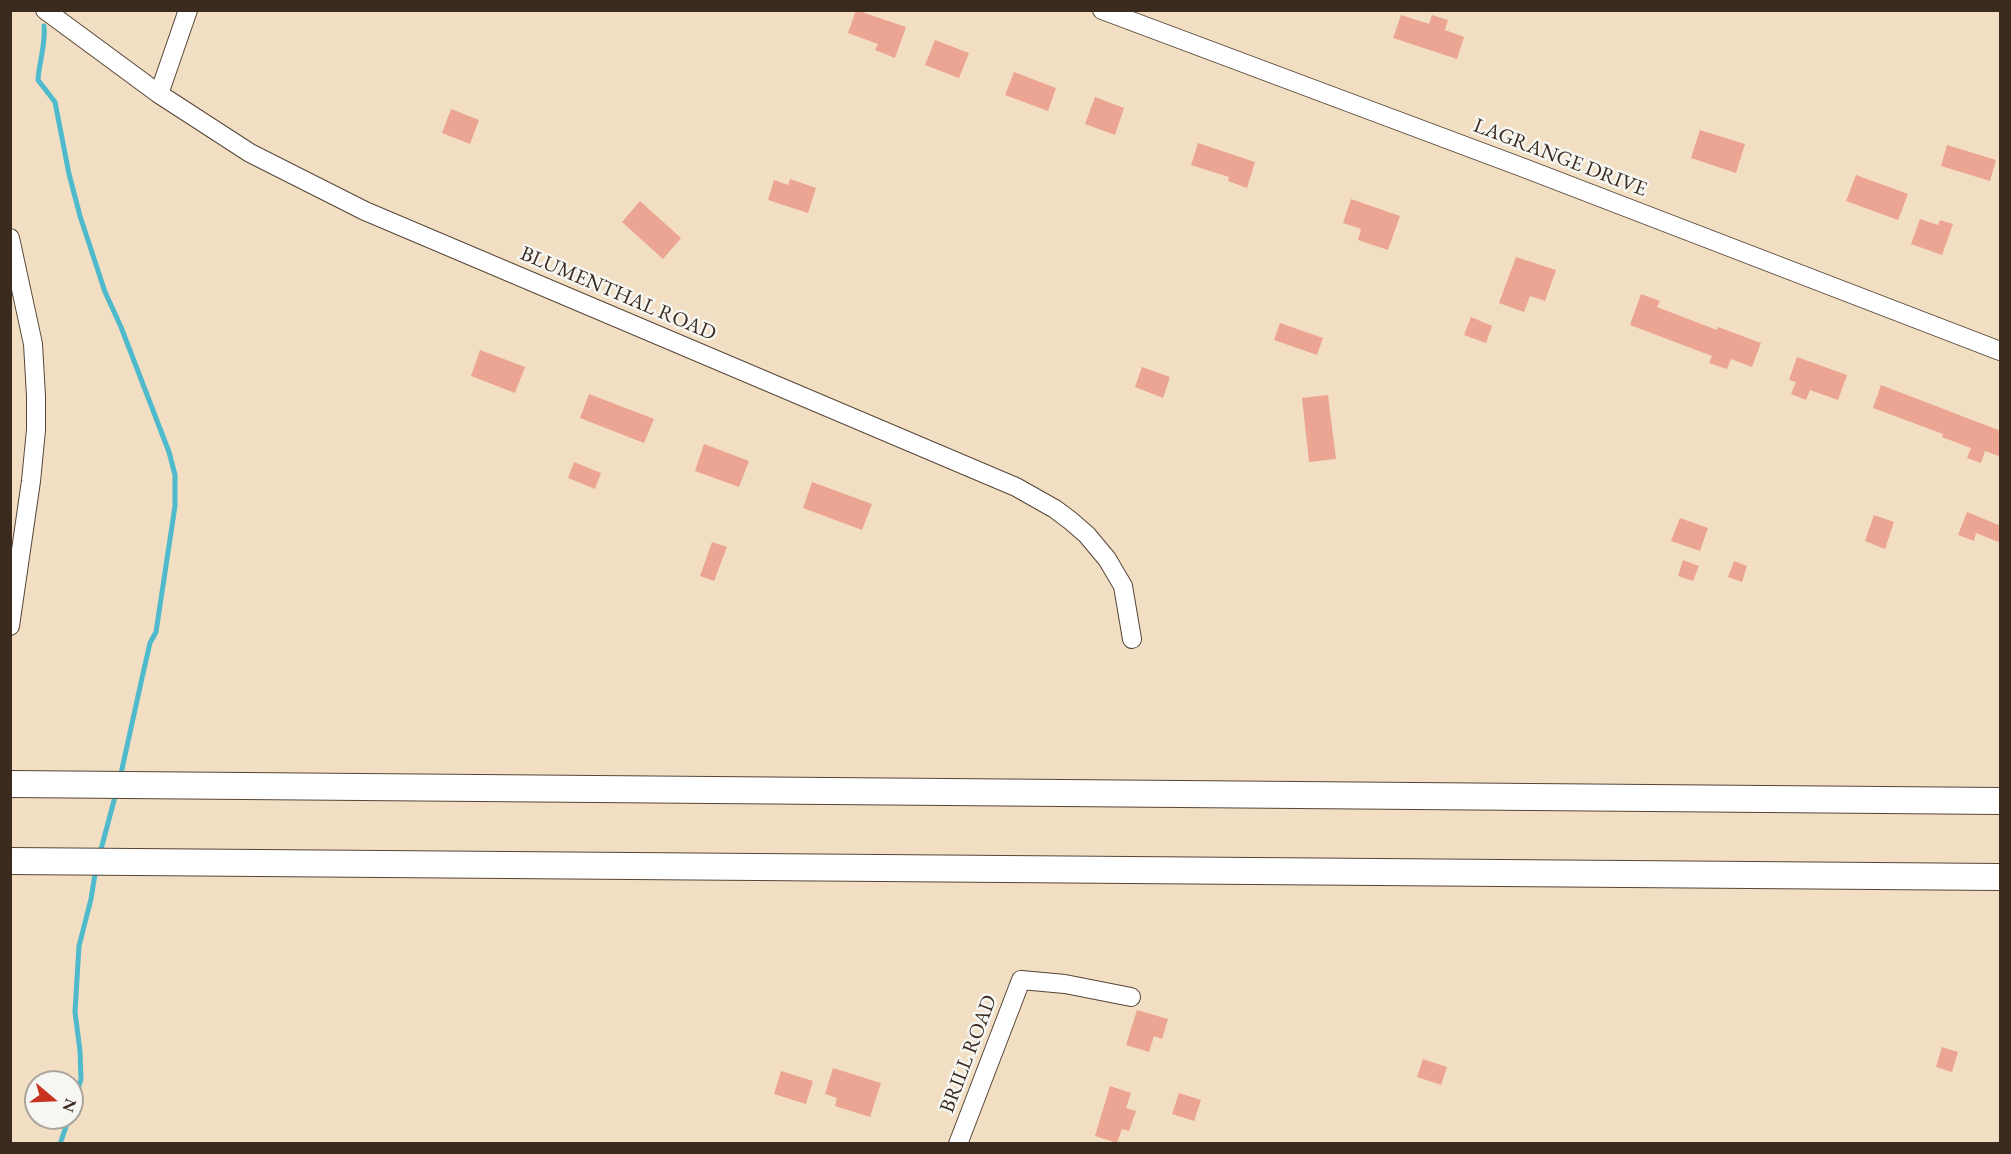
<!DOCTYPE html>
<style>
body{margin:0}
#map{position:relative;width:2011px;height:1154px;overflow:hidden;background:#f2dfc3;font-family:"EB Garamond",serif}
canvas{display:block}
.frame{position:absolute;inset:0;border:12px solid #3b2a1e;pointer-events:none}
.north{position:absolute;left:24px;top:1070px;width:60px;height:60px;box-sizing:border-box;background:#f6f6f2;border:2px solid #aba49d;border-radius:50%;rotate:109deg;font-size:16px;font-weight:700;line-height:24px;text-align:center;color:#3b2a1e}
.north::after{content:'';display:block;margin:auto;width:21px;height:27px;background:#c8321e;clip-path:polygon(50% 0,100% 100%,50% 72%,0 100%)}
</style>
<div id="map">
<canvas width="2011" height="1154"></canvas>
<div class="frame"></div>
<div class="north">N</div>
</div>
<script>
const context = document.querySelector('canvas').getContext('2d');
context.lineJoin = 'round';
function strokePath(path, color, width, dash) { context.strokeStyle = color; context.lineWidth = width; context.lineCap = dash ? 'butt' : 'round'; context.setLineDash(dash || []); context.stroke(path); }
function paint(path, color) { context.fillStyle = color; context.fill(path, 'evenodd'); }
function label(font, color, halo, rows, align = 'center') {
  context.font = font + ' "EB Garamond",serif'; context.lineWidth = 5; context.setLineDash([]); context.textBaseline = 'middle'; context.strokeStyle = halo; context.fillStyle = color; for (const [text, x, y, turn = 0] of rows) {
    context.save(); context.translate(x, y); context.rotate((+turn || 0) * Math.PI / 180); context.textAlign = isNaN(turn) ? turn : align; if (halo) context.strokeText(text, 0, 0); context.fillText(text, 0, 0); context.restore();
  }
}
strokePath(new Path2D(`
 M44 26C46 44 39 62 38 80L55 102 69 174 80 216 105 292 121 327 169 452 175 475V506L156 632 150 643 142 678 120 778
 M100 853 116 793
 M72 1110 81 1079 80 1051 75 1012 79 946 91 899 96 868
 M60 1144 69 1118`), '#4fbacb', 5);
paint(new Path2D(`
 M856 10 906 27 895 58 875 50 878 44 848 33Z
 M1401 15 1429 24 1432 15 1448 20 1445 30 1464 37 1457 59 1393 38Z
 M935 40 969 53 959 78 925 65Z
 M1014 72 1056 88 1048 111 1005 95Z
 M1095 97 1124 108 1115 135 1085 124Z
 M451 109 479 120 470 144 442 133Z
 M1700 130 1745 144 1736 173 1691 158Z
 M1198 143 1255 162 1247 188 1228 181 1229 177 1191 165Z
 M1947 145 1996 160 1990 181 1941 166Z
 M1856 175 1908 194 1898 220 1846 201Z
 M790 179 816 188 808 213 768 200 774 180 788 185Z
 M1351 199 1400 216 1388 250 1358 240 1361 229 1343 223Z
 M640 201 681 238 663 259 622 222Z
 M1920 219 1938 225 1940 220 1953 224 1942 255 1911 244Z
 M1516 257 1556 270 1545 301 1530 296 1524 312 1499 303Z
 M1641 294 1660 301 1657 307 1717 330 1718 327 1761 343 1752 367 1731 359 1727 369 1709 363 1712 356 1630 325Z
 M1471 317 1492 326 1486 343 1464 335Z
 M1280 323 1323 338 1317 355 1274 340Z
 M480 350 525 367 515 393 471 376Z
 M1797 357 1847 375 1838 400 1810 390 1806 400 1791 394 1796 382 1789 380Z
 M1142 367 1170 377 1163 398 1135 387Z
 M1881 385 2001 431V457L1985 451 1981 463 1967 458 1971 448 1942 437 1943 434 1873 408Z
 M589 394 654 419 644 443 580 418Z
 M1328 395 1336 459 1309 462 1302 398Z
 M704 444 749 461 739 487 695 471Z
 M574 462 601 473 595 489 568 478Z
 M812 482 872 504 862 530 803 508Z
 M1967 512 2001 526V543L1976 533 1974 541 1958 535Z
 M1874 515 1894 522 1885 549 1865 541Z
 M1680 518 1708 528 1700 551 1671 541Z
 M712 542 727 547 714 581 700 576Z
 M1683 560 1699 566 1693 581 1678 576Z
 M1734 561 1747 566 1742 582 1728 577Z
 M1137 1010 1168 1019 1162 1039 1154 1036 1149 1052 1126 1045Z
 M1942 1047 1958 1052 1952 1072 1936 1067Z
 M1423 1059 1447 1067 1441 1085 1417 1077Z
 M833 1068 881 1083 870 1117 835 1106 837 1098 825 1094Z
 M781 1071 813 1081 806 1104 774 1094Z
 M1110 1086 1131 1093 1126 1108 1136 1111 1129 1131 1122 1129 1117 1143 1095 1136Z
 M1179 1093 1201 1100 1194 1121 1172 1114Z`), '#eca593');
const minor = new Path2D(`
 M45 10 159 94 250 153 365 211 1016 487 1055 509 1071 521 1087 535 1107 559 1123 586 1132 639
 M1102 10 1524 168 2000 351
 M159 94 188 10
 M10 238 33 344 36 396V430L31 481 10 626
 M958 1144 1021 980 1065 984 1131 997`);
const highway = new Path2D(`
 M10 784 2000 801
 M10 861 2000 877`);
strokePath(minor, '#564537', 20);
strokePath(highway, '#564537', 28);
strokePath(minor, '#fff', 18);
strokePath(highway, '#fff', 26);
label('21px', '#3b2a1e', '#f6f6f2', [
 ["LAGRANGE DRIVE",1560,158,21],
 ["BLUMENTHAL ROAD",618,294,23],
 ["BRILL ROAD",969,1054,-69]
]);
</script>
